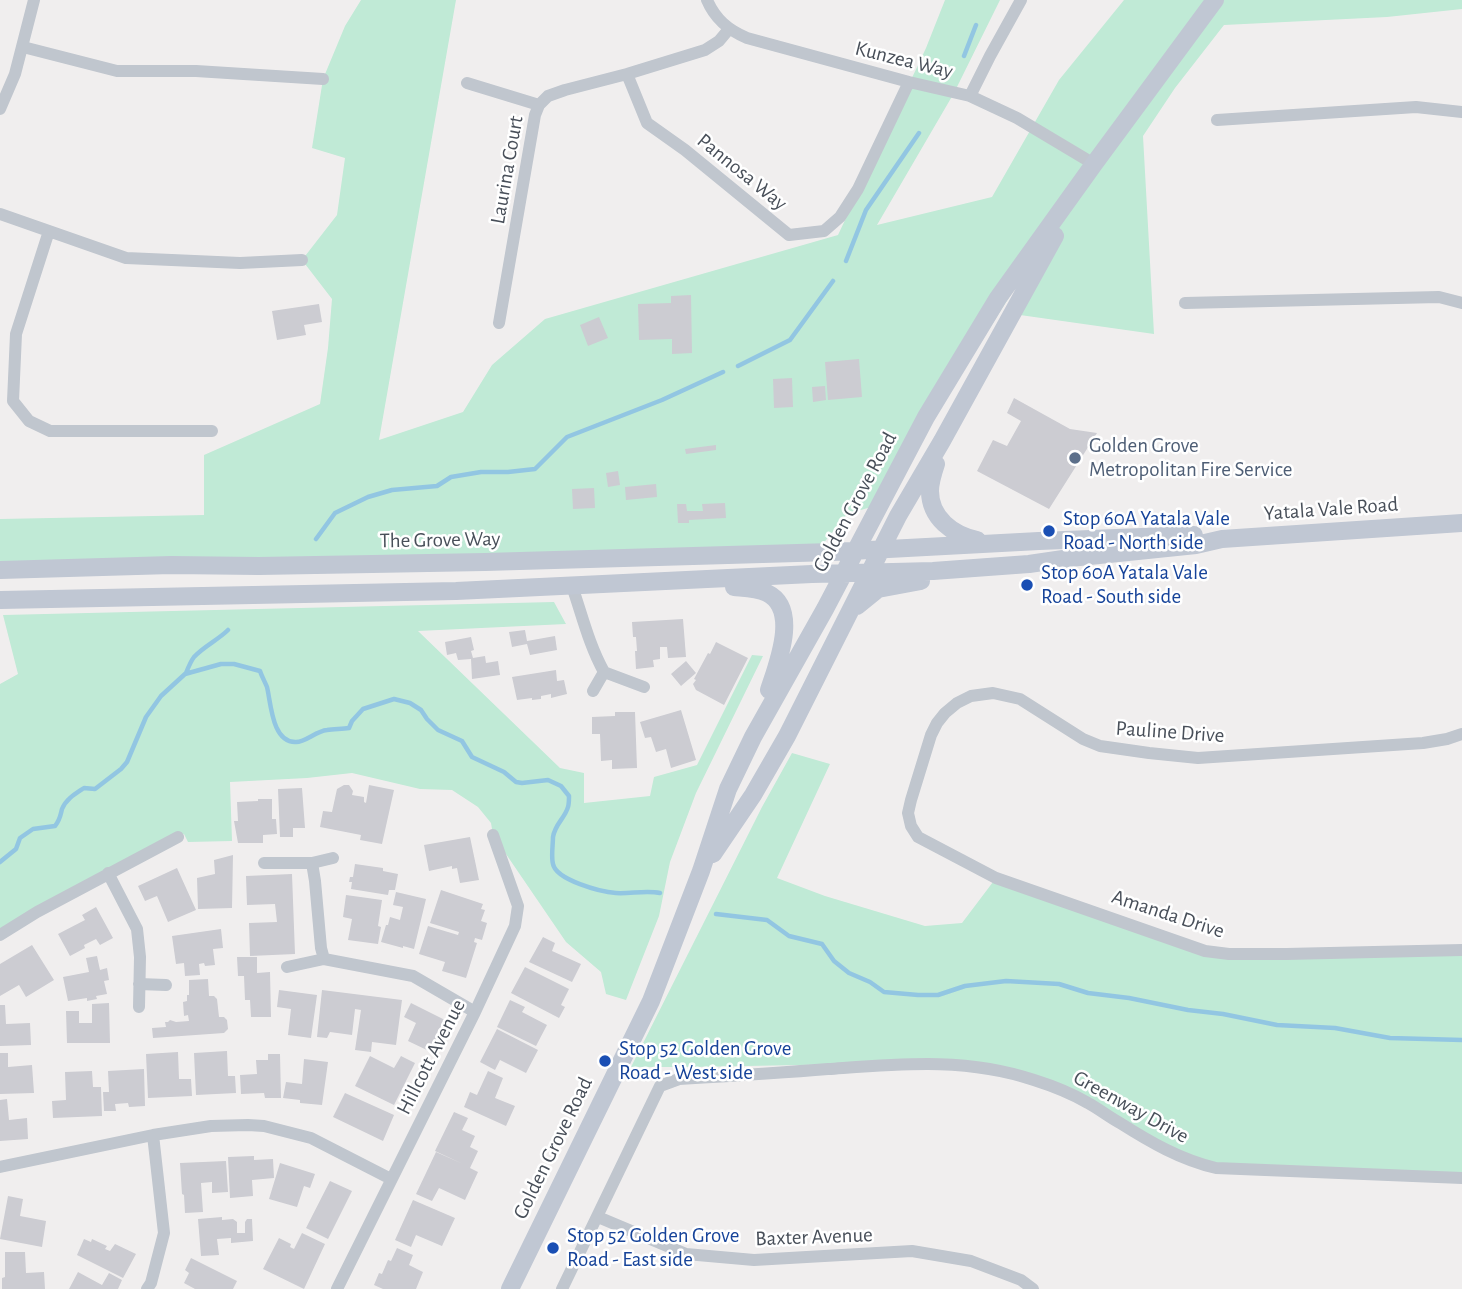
<!DOCTYPE html>
<style>
body{margin:0}
canvas{display:block;background:#f0eeee}
</style>
<canvas width="1462" height="1289"></canvas>
<script>
const context = document.querySelector('canvas').getContext('2d');
context.lineJoin = 'round';
function paint(path, color) { context.fillStyle = color; context.fill(path, 'evenodd'); }
function strokePath(path, color, width, dash) { context.strokeStyle = color; context.lineWidth = width; context.lineCap = dash ? 'butt' : 'round'; context.setLineDash(dash || []); context.stroke(path); }
function label(font, color, halo, rows, align = 'center') {
  context.font = font + ' "Alegreya Sans",sans-serif'; context.lineWidth = 5; context.setLineDash([]); context.textBaseline = 'middle'; context.strokeStyle = halo; context.fillStyle = color; for (const [text, x, y, turn = 0] of rows) {
    context.save(); context.translate(x, y); context.rotate((+turn || 0) * Math.PI / 180); context.textAlign = isNaN(turn) ? turn : align; if (halo) context.strokeText(text, 0, 0); context.fillText(text, 0, 0); context.restore();
  }
}
paint(new Path2D(`
 M361 0H456L379 440 463 412 492 365 545 319 838 235 926 48 945 0H1000L954 93 877 225 992 197 1059 80 1124 0H1462V9L1387 17 1224 25 1175 88 1143 136 1154 334 1013 314 1080 185 878 505 847 514 818 550 0 570V519L204 515V455L320 404 328 348 332 299 302 260 337 215 345 158 312 148 323 79 345 26Z
 M554 602 566 624 418 631 560 768 584 773V803L650 796 654 777 697 765 752 655 763 656 696 793 670 862 659 916 626 1000 606 994 601 972 566 942 493 835 491 823 478 807 452 790 420 789 352 773 307 778 230 782 232 841 188 842 184 834 108 873 0 935V684L18 674 3 615Z
 M792 753 830 764 777 878 825 896 925 926 962 923 996 878 1217 953 1462 949V1176L1198 1164 1032 1079 905 1063 694 1067H631L762 807Z`), '#c0ead6');
strokePath(new Path2D(`
 M964 56 976 25
 M846 261 866 210 919 133
 M738 366 790 340 833 281
 M316 539 335 513 368 497 392 490 437 486 451 477 481 472H508L535 469 567 437 662 400 723 372
 M186 673C188 668 191 661 194 657 204 646 218 640 228 630
 M0 862 16 849 20 838 33 829 55 826C60 820 60 817 62 809 66 799 75 794 84 788L95 789 121 769 127 762 146 717 161 696 185 674 221 664H234L260 671C262 677 265 682 267 687 271 703 272 743 296 742 306 742 316 731 327 730 334 729 342 729 349 728L352 721 363 709 394 699 410 703 421 710 427 719 438 730 462 741 472 757 504 772 516 782 522 783 548 780 561 786 569 796C569 800 569 804 568 807 565 818 555 824 553 837 553 844 551 857 553 864 556 880 601 892 616 893 630 894 646 890 660 893
 M716 914 767 920 789 936 822 944 834 961 849 973 870 982 884 992 918 995H938L965 986 1006 981 1059 984 1088 993 1129 998 1188 1010 1223 1014 1277 1025 1335 1028 1390 1038 1462 1040`), '#92c6e2', 4.5);
paint(new Path2D(`
 M691 295 692 353 672 354V339L639 340 638 304 671 303V296Z
 M319 304 322 322 304 325 306 335 277 340 272 311Z
 M599 317 608 338 588 346 580 325Z
 M859 359 862 397 828 400 825 362Z
 M792 378 793 407 774 408 773 379Z
 M825 386 826 400 813 402 812 387Z
 M1014 398 1070 429 1097 433 1049 509 977 471 993 440 1007 446 1021 421 1007 413Z
 M716 445V450L686 454 685 449Z
 M618 471 620 485 608 487 606 473Z
 M656 484 657 497 626 500 625 487Z
 M594 488 595 508 573 509 572 489Z
 M725 503 726 518 689 520V523H678L677 504H686L687 511H703L702 504Z
 M683 619 686 657 668 658 667 647H660V659L653 660 654 667 636 669 635 651H637L636 637H633L632 622Z
 M525 630 527 641 555 636 557 650 530 655 527 644 512 647 509 632Z
 M471 637 474 650 471 651 473 658 485 656 486 663 498 661 500 675 472 679 471 659 458 660 456 653 447 655 445 642Z
 M716 642 748 658 724 705 696 690 693 684 696 680 694 679 708 653 710 654Z
 M686 661 696 673 681 686 671 674Z
 M556 670 557 681 564 680 567 694 551 698V694L541 696V699L532 700V698L517 700 512 677Z
 M681 710 696 760 671 768 666 749 656 752 651 737 645 738 640 722Z
 M615 712H635L637 768 612 769V760L601 761 600 734H592V717L615 716Z
 M344 785H349L353 791 352 795 364 797V802L366 803 369 785 394 790 382 844 360 840 361 835 320 827 323 811 332 812 337 789Z
 M302 788 305 828H293V837H280L278 789Z
 M258 799H272V819H276L277 834 263 835V843H238L234 821H238L237 802 258 801Z
 M470 837 479 880 460 883 457 868 452 869V866L429 871 424 845Z
 M233 855 232 908 198 909 197 878 215 874 214 860Z
 M355 864 383 868V871L398 874 395 890H389L388 895 351 889 352 882H349L350 877H353Z
 M177 868 196 910 168 922 157 896 145 901 138 886Z
 M292 874 295 954 250 956 249 923 277 922 275 904 247 905 246 876Z
 M441 890 483 904 481 909 485 910 481 921 487 923 482 940 475 938 474 942 477 943 466 978 442 971 445 962 419 954 428 926 458 935 459 932 430 923Z
 M396 892 426 899 414 949 403 946V948L381 942 386 925H388L390 917 400 920 403 907 393 905Z
 M346 895 382 900 378 926 381 927 378 944 348 940 352 919 343 917Z
 M96 907 113 938 100 945 96 939 84 945 85 948 70 956 58 934 85 920 82 915Z
 M221 929 223 948 213 949 215 965 205 966 204 963 199 964 200 975 185 976 184 963 176 964 172 936Z
 M543 937 555 943 552 951 581 964 572 982 529 962Z
 M32 945 54 980 26 997 19 985 0 996V964Z
 M97 956 100 970 107 968 109 980 104 981 107 994 96 996 97 999 87 1001V998L68 1001 63 977 89 972 86 958Z
 M237 957H257V973L270 972 271 1017H251L250 1000H245L244 976H238Z
 M525 967 569 989 561 1005 565 1007 559 1018 511 993Z
 M208 979 209 996H214L217 999 219 1017H224L227 1020 228 1029 224 1033 153 1038 152 1028 166 1027 165 1022H168L170 1020 176 1022 189 1021 188 1015 184 1016 183 1002 187 1001V995H189V980Z
 M279 990 317 995 311 1038 288 1035 291 1009 277 1007Z
 M322 990 402 1000 396 1045 372 1042 371 1052 355 1050 361 1010 355 1009 352 1035 330 1032 327 1038 317 1037Z
 M510 1000 525 1007 522 1012 547 1025 536 1046 497 1027Z
 M109 1003 110 1043H67L66 1011H79V1023H92V1004Z
 M411 1003 447 1021 431 1052 408 1041 416 1023 404 1017Z
 M0 1005H5L6 1024 30 1023 31 1045 0 1046Z
 M497 1029 538 1050 526 1073 500 1060 495 1070 480 1062Z
 M227 1051 228 1076H235L236 1093 196 1095 194 1053Z
 M178 1052 179 1079H191L192 1096 148 1098 146 1054Z
 M0 1053H8V1067L32 1065 34 1093 0 1094Z
 M268 1054H280L281 1098H265L264 1093 241 1094 240 1075 257 1074 256 1060H268Z
 M370 1056 394 1068 401 1056 415 1063 394 1105 355 1086Z
 M304 1059 328 1062 322 1105 300 1103V1100L283 1098 286 1082 302 1084Z
 M144 1069 145 1106 129 1107 128 1103 115 1104 116 1111H104L103 1092H109L108 1071Z
 M92 1071 93 1087H101L102 1116 53 1118 52 1101 66 1100 65 1072Z
 M488 1071 503 1078 495 1098 515 1106 506 1126 464 1107 470 1092 477 1095Z
 M345 1093 394 1115 383 1141 333 1117Z
 M7 1099 9 1120 27 1118 28 1139 0 1141V1100Z
 M454 1112 468 1118 462 1130 475 1136 470 1147 478 1151 470 1168 478 1172 465 1200 439 1188 432 1201 416 1194 436 1152 463 1164 435 1151Z
 M254 1156V1160L273 1159 274 1178 252 1180 253 1196 230 1198 228 1157Z
 M226 1161 228 1192 212 1193V1182L201 1183 203 1212 185 1213 184 1195 182 1194 180 1163Z
 M280 1163 315 1174 310 1188 304 1186 297 1207 269 1199Z
 M330 1181 352 1191 328 1239 306 1228Z
 M8 1196 23 1199 20 1216 46 1221 42 1247 0 1239Z
 M413 1200 455 1218 442 1246 416 1235 411 1247 395 1240Z
 M222 1217V1220L233 1219 237 1222V1233H245V1222L247 1219H252L253 1241 231 1243V1238L217 1239 219 1255 201 1256 198 1219Z
 M302 1233 325 1244 304 1289 263 1269 279 1238 291 1244 290 1247 294 1249Z
 M84 1239 91 1242 92 1239 107 1246 105 1249 110 1251 115 1244 136 1254 123 1278 77 1255Z
 M397 1248 413 1255 409 1265 423 1272 416 1289H383L374 1285 379 1273 382 1274 388 1260 391 1261Z
 M5 1252H25L26 1273 44 1272 45 1289H2V1278L5 1277Z
 M191 1258 237 1281 233 1289H195L184 1283 189 1273 185 1270Z
 M78 1272 102 1285 109 1273 122 1280 118 1289H69Z`), '#ccccd2');
strokePath(new Path2D(`
 M707 0C715 19 728 30 747 38L909 82 970 96 1017 118 1094 164
 M23 47 117 71H196L323 79
 M627 74 647 123 685 150 789 235 824 231 840 217 858 189 909 82
 M467 83 539 105
 M970 96 990 56 1021 0
 M0 109 15 74 34 0
 M1217 120 1416 107 1462 112
 M0 214 126 258 240 263 302 260
 M49 231 16 334 13 401 29 421 50 431H212
 M1185 303 1439 297 1462 303
 M499 323 535 115 539 105 548 96 565 90 627 74 705 50 719 41 729 29
 M572 586C582 615 589 645 604 672L644 687
 M593 691 604 672
 M1462 734 1447 739 1423 743 1198 758 1149 753 1100 746 1083 739 1020 699 993 693 971 696 957 703 945 713 937 723 931 735 911 800 908 813 911 826 918 837 996 878 1205 951 1229 954H1286L1462 950
 M264 863H312L315 881 321 948 324 959 413 976 475 1012
 M312 863 333 858
 M108 873 137 929 140 957 139 1007
 M0 935 37 912 178 837
 M287 967 324 959
 M139 984 166 985
 M0 1167 153 1135 211 1126 248 1125 264 1126 311 1138 391 1179
 M598 1217 686 1254 754 1260 912 1251 971 1261 1021 1280 1033 1289
 M147 1289 151 1283 164 1233 153 1135
 M337 1289 475 1012 515 926 518 906 493 835
 M562 1289 660 1086 679 1079C729 1076 779 1073 828 1069 899 1064 966 1057 1034 1080 1053 1086 1071 1093 1088 1103 1099 1109 1109 1117 1120 1123 1150 1142 1181 1160 1216 1168L1462 1178`), '#c0c6ce', 12);
strokePath(new Path2D(`
 M936 464C933 473 930 482 930 491 930 518 953 535 977 540
 M0 570 171 565 259 566 485 562 832 552 1039 541 1194 535
 M734 587C745 588 757 588 767 593 800 609 777 665 769 690
 M0 600 456 591 812 574 933 571 1029 564 1070 558 1196 545 1222 539 1462 523
 M857 606 878 589 921 581
 M713 854 753 795 787 736 898 516 942 441 1055 236
 M510 1289 651 1001 701 871 728 789 753 737 825 609 926 417 998 298 1094 164 1215 0`), '#c0c7d3', 18);
for (const [x, y, r, color] of [
 [1075,458,7,"#5c6f8a"],
 [1049,531,7,"#1a4fb4"],
 [1027,585,7,"#1a4fb4"],
 [605,1061,7,"#1a4fb4"],
 [553,1248,7,"#1a4fb4"]
]) { const dot = new Path2D(); dot.arc(x, y, r, 0, 2 * Math.PI); context.fillStyle = color; context.fill(dot); strokePath(dot, '#fff', 2.5); }
label('21px', '#484f59', '#fff', [
 ["Kunzea Way",904,60,14],
 ["Laurina Court",507,170,-80],
 ["Pannosa Way",742,172,39],
 ["Golden Grove Road",855,502,-62],
 ["Yatala Vale Road",1331,509,-4],
 ["The Grove Way",440,540,-1],
 ["Pauline Drive",1170,732,4],
 ["Amanda Drive",1168,914,18],
 ["Hillcott Avenue",431,1057,-63],
 ["Greenway Drive",1131,1107,29],
 ["Golden Grove Road",553,1148,-64],
 ["Baxter Avenue",814,1237,-2]
]);
label('21px', '#4e5e75', '#fff', [
 ["Golden Grove",1089,446],
 ["Metropolitan Fire Service",1089,470]
], 'left');
label('21px', '#164399', '#fff', [
 ["Stop 60A Yatala Vale",1063,519],
 ["Road - North side",1063,543],
 ["Stop 60A Yatala Vale",1041,573],
 ["Road - South side",1041,597],
 ["Stop 52 Golden Grove",619,1049],
 ["Road - West side",619,1073],
 ["Stop 52 Golden Grove",567,1236],
 ["Road - East side",567,1260]
], 'left');
</script>
